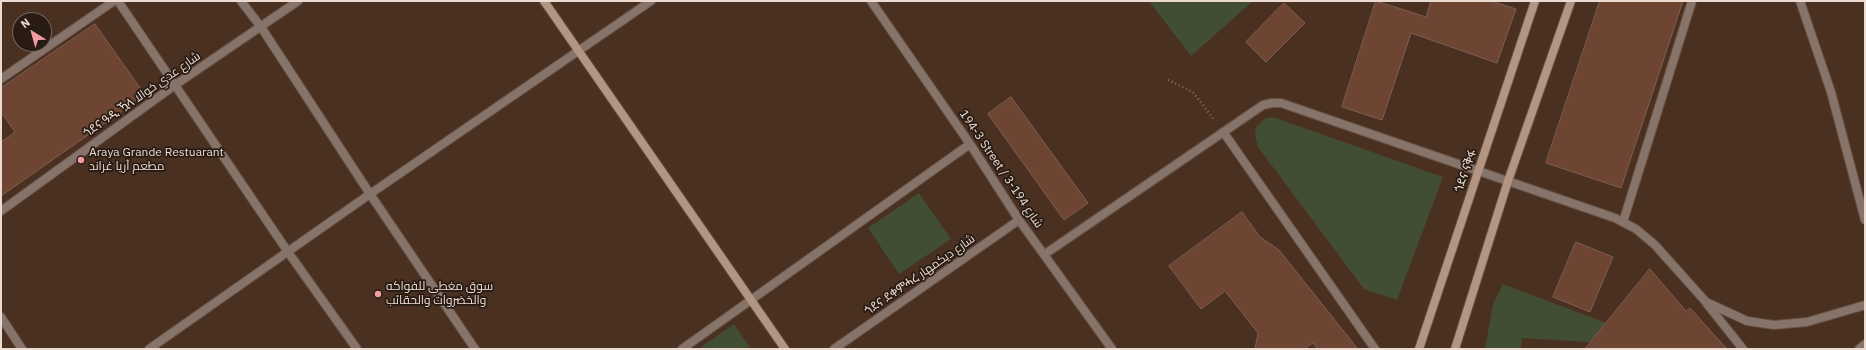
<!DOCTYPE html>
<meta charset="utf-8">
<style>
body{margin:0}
#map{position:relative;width:1866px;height:350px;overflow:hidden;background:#4a3020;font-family:"IBM Plex Sans",sans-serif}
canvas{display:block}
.frame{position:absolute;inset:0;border:2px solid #ecdbd1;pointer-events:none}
.north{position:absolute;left:12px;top:12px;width:40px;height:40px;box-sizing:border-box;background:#271b14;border:1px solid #766860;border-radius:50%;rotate:323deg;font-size:11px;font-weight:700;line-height:16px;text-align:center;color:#ecdbd1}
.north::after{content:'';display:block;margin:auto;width:14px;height:18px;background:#f49aa5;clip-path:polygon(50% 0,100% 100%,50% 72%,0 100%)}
</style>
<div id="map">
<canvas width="1866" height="350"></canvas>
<div class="frame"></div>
<div class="north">N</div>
</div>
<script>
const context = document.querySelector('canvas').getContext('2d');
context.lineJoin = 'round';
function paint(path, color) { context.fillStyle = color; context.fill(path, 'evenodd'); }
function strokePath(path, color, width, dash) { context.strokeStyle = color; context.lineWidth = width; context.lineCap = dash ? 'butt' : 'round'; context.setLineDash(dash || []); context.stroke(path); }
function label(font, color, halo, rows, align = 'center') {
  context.font = font + ' "IBM Plex Sans",Cairo,"Noto Sans Ethiopic",sans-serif'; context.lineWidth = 3.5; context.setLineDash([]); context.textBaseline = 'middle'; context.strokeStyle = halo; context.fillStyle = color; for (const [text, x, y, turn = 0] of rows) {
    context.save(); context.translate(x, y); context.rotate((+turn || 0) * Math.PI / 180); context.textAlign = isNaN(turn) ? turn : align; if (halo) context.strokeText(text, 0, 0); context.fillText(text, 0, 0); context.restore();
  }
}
paint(new Path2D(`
 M1149 1H1253L1191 56Z
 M1273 117 1443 177 1397 300 1364 289 1258 147 1255 136 1256 127 1266 118Z
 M919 193 951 239 899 274 868 228Z
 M1503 284 1606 323 1604 343 1522 338 1521 349H1485L1493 304Z
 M734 324 751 349H698Z`), '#414e33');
const building = new Path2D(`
 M1376 1 1426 17 1431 1H1491L1516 9 1497 63 1411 33 1382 120 1342 107Z
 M1600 1H1683L1621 188 1546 163Z
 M1284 3 1305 23 1266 62 1246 42Z
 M95 24 145 95 1 196V142L15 132 1 112V88Z
 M1011 97 1088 203 1064 220 988 114Z
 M1242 212 1260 237 1279 250 1358 349H1318L1313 343 1304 349H1255L1258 333 1225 291 1201 309 1169 266Z
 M1576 242 1613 257 1590 312 1553 297Z
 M1650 269 1686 311 1690 308 1727 349H1585Z`);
paint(building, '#6e4532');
strokePath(building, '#7d5e50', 1);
const lane = new Path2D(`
 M1859 349 1865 344`);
const street = new Path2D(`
 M118 1 288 252 357 349
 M241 1 261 27 370 194 475 349
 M871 1 970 144 1019 220 1112 349
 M1800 1 1831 92 1865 220
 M1 79 114 1
 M1224 133 1375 349
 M1 211 175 85 298 1
 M1623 222 1692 1
 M1045 254 1263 105 1272 103H1281L1615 218 1636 229 1655 245 1706 302 1747 321 1774 325 1807 322 1865 305
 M1707 304 1743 349
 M1 317 22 349
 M149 349 370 194 651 1
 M682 349 970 144
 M834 349 1019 220`);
const secondary = new Path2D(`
 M544 1 785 349
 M1419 349 1535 1
 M1455 349 1508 181 1571 1`);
strokePath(lane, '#674f40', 10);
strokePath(street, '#674f40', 10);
strokePath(secondary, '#674f40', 10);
strokePath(new Path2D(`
 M1168 80 1193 92 1215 121`), '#856f61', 2.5, [1, 3]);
strokePath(lane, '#867369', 8);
strokePath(street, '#867369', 8);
strokePath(secondary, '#b39584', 8);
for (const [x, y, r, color] of [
 [81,160,4,"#f49aa5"],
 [378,294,4,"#f49aa5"]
]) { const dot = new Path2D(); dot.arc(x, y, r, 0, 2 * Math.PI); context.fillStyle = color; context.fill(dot); strokePath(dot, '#271b14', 1.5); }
label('12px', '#ecdbd1', '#271b14', [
 ["ጎደና ዓዲ ዃላ شارع عدي خوالا",142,95,-35],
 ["194-3 Street / شارع 194-3",1001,169,56],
 ["ጎደና ናቅፋ",1466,171,-71],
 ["ጎደና ደቀምሓረ شارع ديكمهار",920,275,-35]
]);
label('12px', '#ecdbd1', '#271b14', [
 ["Araya Grande Restuarant",89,153],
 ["مطعم آريا غراند",89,167],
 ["سوق مغطى للفواكه",386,287],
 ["والخضروات والحقائب",386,301]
], 'left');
</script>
